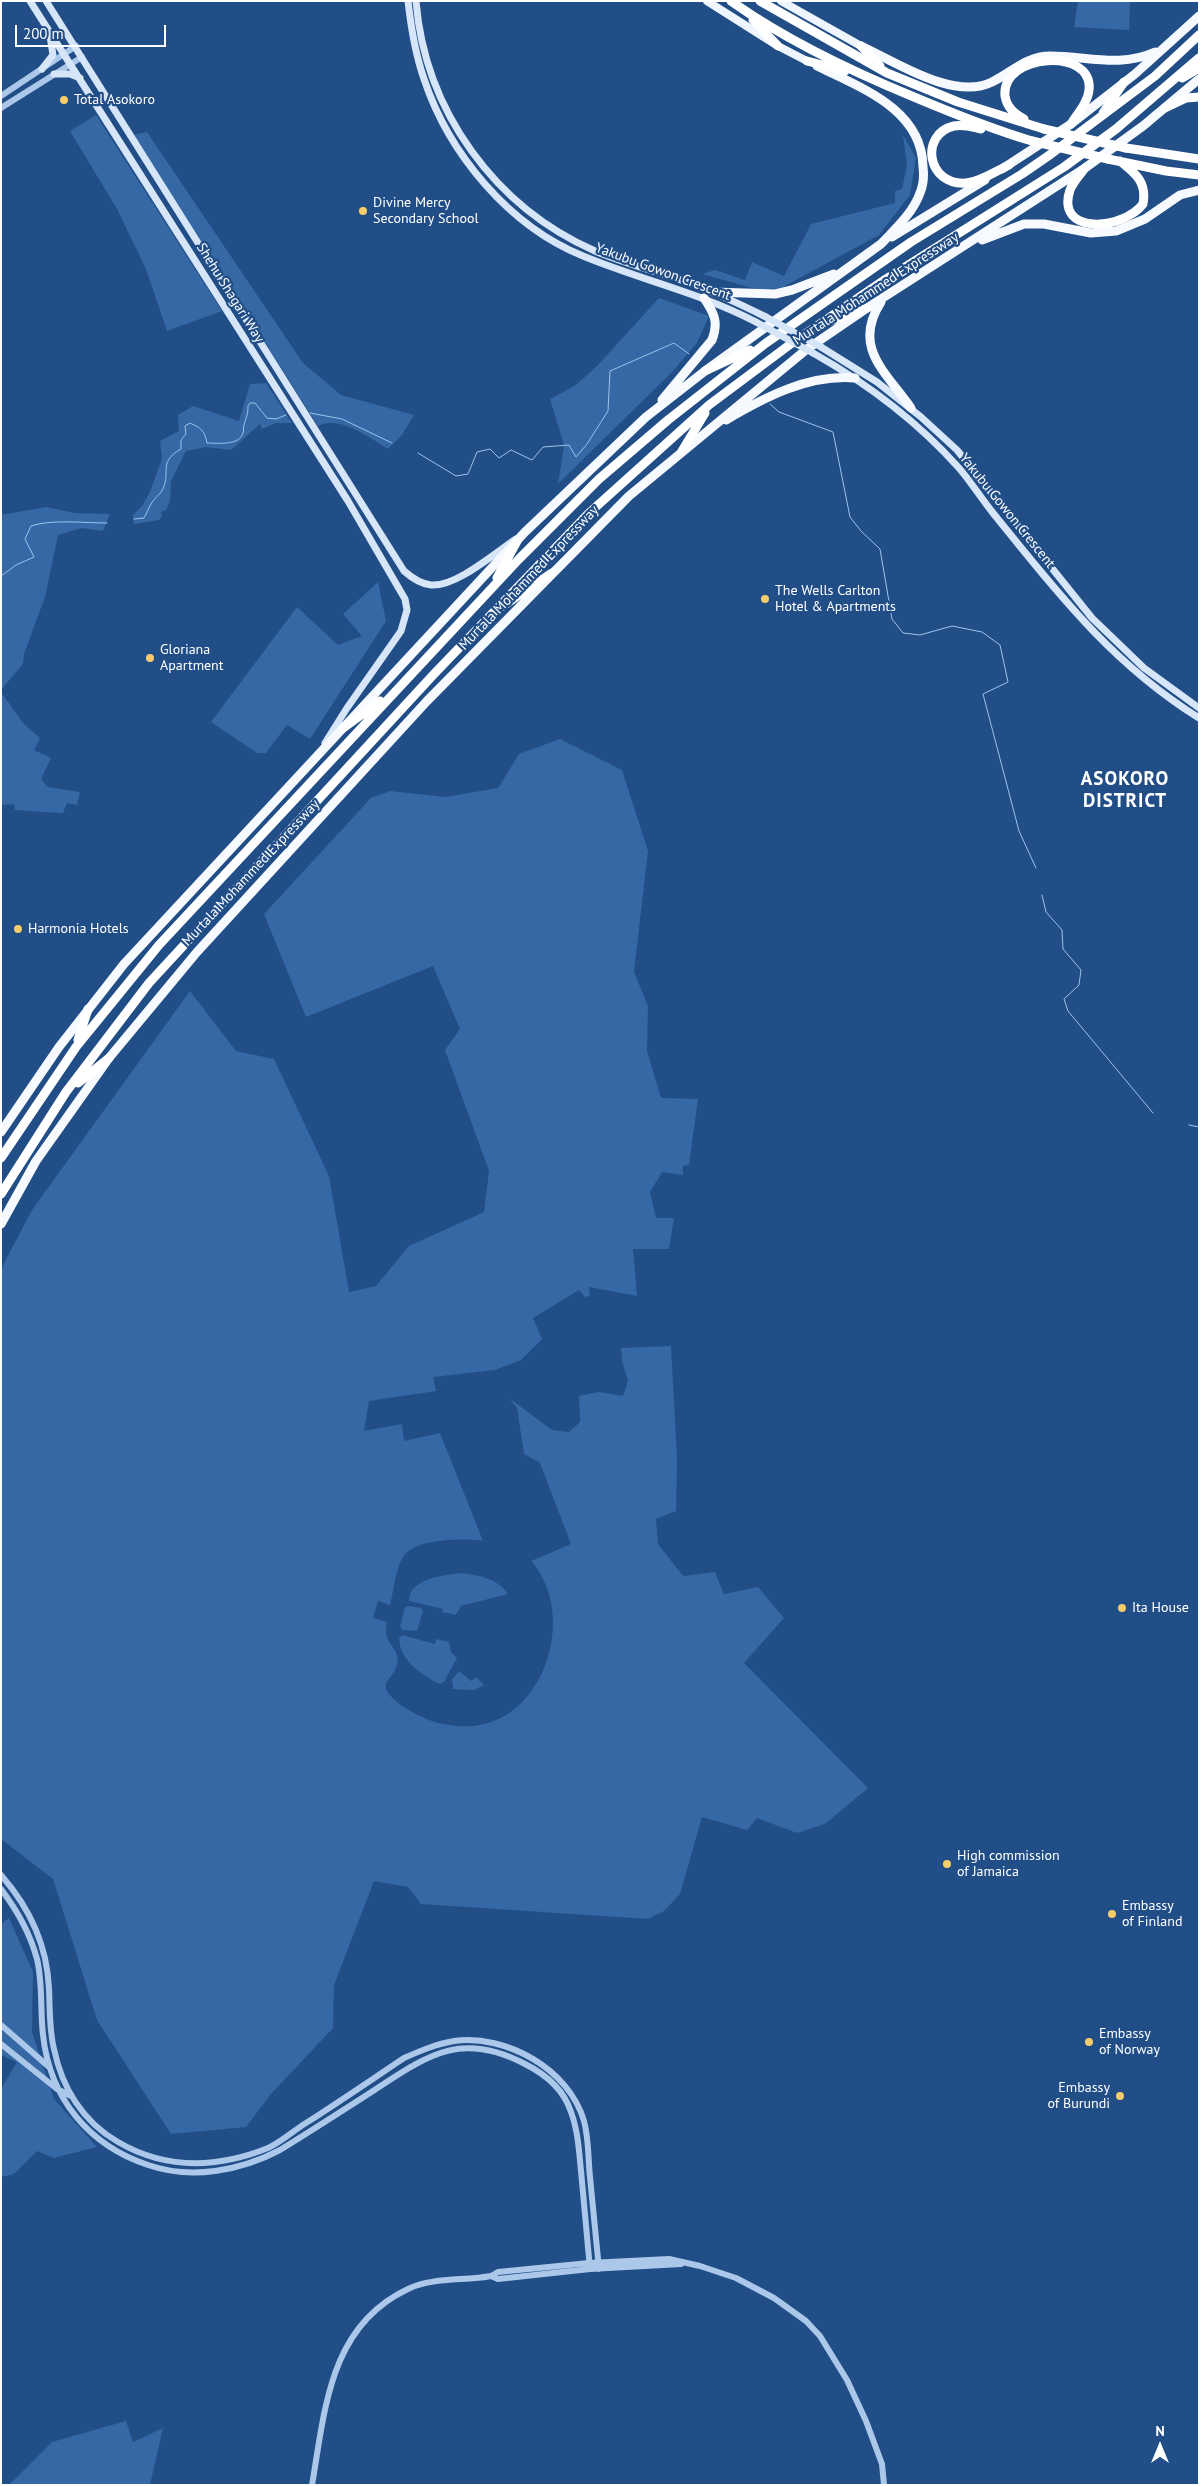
<!DOCTYPE html>
<style>
body{margin:0}
#map{position:relative;width:1200px;height:2486px;overflow:hidden;background:#214e87;font-family:"PT Sans",sans-serif}
canvas{display:block}
.frame{position:absolute;inset:0;border:2px solid #fff;pointer-events:none}
.north{position:absolute;left:1135px;top:2421px;width:50px;height:50px;-webkit-text-stroke:4px #214e87;paint-order:stroke;rotate:0deg;font-size:14px;font-weight:700;line-height:20px;text-align:center;color:#fff}
.north::after{content:'';display:block;margin:auto;width:18px;height:22px;background:#fff;clip-path:polygon(50% 0,100% 100%,50% 72%,0 100%)}
.scale{position:absolute;left:15px;top:25px;width:151px;height:22px;box-sizing:border-box;border:2px solid #fff;border-top:0;padding-left:6px;font-size:15px;line-height:18px;white-space:nowrap;color:#fff;-webkit-text-stroke:4px #214e87;paint-order:stroke}
</style>
<div id="map">
<canvas width="1200" height="2486"></canvas>
<div class="frame"></div>
<div class="north">N</div>
<div class="scale">200 m</div>
</div>
<script>
const context = document.querySelector('canvas').getContext('2d');
context.lineJoin = 'round';
function paint(path, color) { context.fillStyle = color; context.fill(path, 'evenodd'); }
function strokePath(path, color, width, dash) { context.strokeStyle = color; context.lineWidth = width; context.lineCap = dash ? 'butt' : 'round'; context.setLineDash(dash || []); context.stroke(path); }
function label(font, color, halo, rows, align = 'center') {
  context.font = font + ' "PT Sans",sans-serif'; context.lineWidth = 4.5; context.setLineDash([]); context.textBaseline = 'middle'; context.strokeStyle = halo; context.fillStyle = color; for (const [text, x, y, turn = 0] of rows) {
    context.save(); context.translate(x, y); context.rotate((+turn || 0) * Math.PI / 180); context.textAlign = isNaN(turn) ? turn : align; if (halo) context.strokeText(text, 0, 0); context.fillText(text, 0, 0); context.restore();
  }
}
paint(new Path2D(`
 M1078 1H1130L1129 30 1074 27Z
 M96 115 222 311 167 331 146 269 117 209 70 131Z
 M147 132 303 363 341 395 414 415 402 435 388 449C370 438 340 415 318 426L133 135Z
 M903 135 916 158 910 195 879 235 783 287 763 291 702 274 715 270 745 280 752 262 784 276 811 224 895 203V191L902 189 907 165Z
 M659 298 709 316 697 343 673 371 558 484 564 445 550 399 576 385 598 365Z
 M266 383 292 423H276L262 429 260 424 231 450 206 447 186 451 171 481 170 501 166 510 161 512 162 516 159 520 134 524 133 515 142 506 149 494 162 459 160 441 179 431 178 415 193 406 239 421 250 384Z
 M46 507 75 513 110 514 103 531 82 528 58 535 45 597 24 654 23 664 1 690V515Z
 M378 582 386 621 310 739 287 725 266 753H257L211 722 297 607 338 645 362 636 343 614Z
 M1 692 23 723 40 738 34 750 51 758 41 779 48 787 80 792 77 805 67 803 63 813H60L15 810 14 804 1 805Z
 M560 739 622 770 648 851 634 972 648 1006 647 1051 661 1098 698 1099 689 1165 683 1166V1175L662 1172 650 1192 656 1218H674L669 1249H633L637 1296 589 1287 590 1296 585 1297 579 1290 533 1318 542 1339 521 1360 495 1370 433 1377 436 1391 369 1401 364 1431 402 1424 404 1441 440 1433 483 1541C463 1538 412 1538 402 1559 395 1572 394 1590 390 1605L378 1601 373 1618 387 1622C379 1650 416 1648 386 1683V1690C394 1703 410 1711 422 1717 434 1723 446 1725 459 1726 541 1733 581 1617 531 1561L571 1544 540 1463 524 1454 517 1408 509 1398 552 1430 569 1432 580 1422 579 1396 599 1392 623 1396 628 1381 622 1361 621 1348 671 1346 677 1458 676 1511 656 1519 658 1544 683 1576 715 1572 724 1594 758 1587 784 1618 744 1663 868 1788 825 1824 797 1833 757 1818 747 1830 702 1817 680 1894 664 1911 648 1919 421 1904 408 1887 374 1881 334 1985 333 2028 271 2094 246 2127 171 2134 97 2020 53 1879 1 1839V1269L32 1210 190 991 236 1051 274 1059 329 1176 349 1292 376 1286 409 1246 484 1212 489 1171 445 1050 460 1029 433 966 306 1017 264 914 371 798 390 791 446 797 498 788 519 754Z
 M460 1573C477 1575 498 1578 508 1594L461 1606 456 1615 442 1612 443 1609 409 1601C408 1579 444 1575 460 1573Z
 M409 1606 421 1608 423 1611 417 1631 402 1630 400 1626 405 1607Z
 M402 1635 435 1644 436 1639 449 1642 451 1652 457 1658 444 1682 440 1684C421 1675 400 1661 399 1638Z
 M459 1671 471 1681 476 1677 484 1685 474 1690 453 1689 452 1680Z
 M9 1918 33 1972 32 2032 54 2099 97 2147 54 2158 37 2151 14 2174 1 2177V2089L17 2062 1 2055V1924Z
 M126 2421 133 2442 163 2428 150 2485H9L52 2442Z`), '#3568a4');
strokePath(new Path2D(`
 M770 404 779 412 833 432 850 517 861 531 880 549 892 619 903 633 920 635 952 626 982 632 1000 645 1008 682 983 694 1019 831 1036 868
 M310 413 342 419 392 443
 M418 453 456 476 468 474 477 452 490 449 499 458 511 450 532 460 543 447 569 445 576 457 587 444 608 411 610 371 674 343 689 354
 M134 519 144 518C147 513 149 506 153 501 155 498 159 495 161 492 173 474 156 463 181 449V440L186 434 185 426 190 423C201 428 205 431 207 443 218 443 239 446 243 433 244 430 243 428 244 425 246 417 248 415 248 406L250 403H255L267 418 276 419 286 415
 M1 576 16 565 34 557 25 539 31 526C51 519 84 523 107 523
 M1042 895 1046 912 1062 930 1063 949 1081 970 1079 985 1064 999 1068 1011 1153 1113
 M1189 1125 1199 1127`), '#9ec3eb', 1);
strokePath(new Path2D(`
 M1 96 76 46
 M1 108 82 57
 M1 1875C29 1907 47 1946 49 1988 50 2009 49 2029 54 2049 62 2088 83 2122 118 2142 166 2170 218 2168 268 2148 281 2142 293 2131 306 2123 339 2102 371 2080 404 2058 420 2051 436 2044 454 2041 506 2034 569 2069 584 2121 589 2139 588 2159 590 2177 593 2208 596 2238 599 2269
 M1 1889C17 1910 30 1933 37 1959 43 1984 40 2010 43 2035 50 2098 88 2145 148 2165 191 2180 240 2171 280 2150 311 2131 342 2111 373 2091 427 2056 460 2030 525 2064 545 2074 564 2090 571 2112 578 2131 579 2151 581 2171 584 2204 587 2236 590 2269
 M1 2025 49 2067
 M1 2044 57 2089 71 2096
 M491 2276 498 2279 590 2269 681 2264
 M312 2485C325 2410 329 2326 408 2289 432 2277 465 2281 491 2276L498 2272 589 2263 669 2259 700 2266 736 2278 774 2298 806 2321 820 2336 847 2380 866 2421 882 2464 884 2485`), '#abc8ea', 6);
strokePath(new Path2D(`
 M30 1 348 501 405 599 407 610 401 631 347 708 325 743
 M46 1 404 571C412 578 421 584 431 585 456 587 495 553 516 539
 M408 1C411 28 415 53 424 79 449 154 509 226 583 256 641 280 701 293 756 322
 M416 1C425 111 495 207 595 251 621 262 648 269 675 278 706 288 736 302 766 317
 M42 69 53 55 50 36
 M54 74H70L80 78
 M821 347 877 382 921 417 957 450 1092 618 1144 668 1199 708
 M813 353C868 384 917 421 959 468 971 482 981 498 993 513 1057 592 1111 663 1199 718`), '#d6e5f8', 7);
strokePath(new Path2D(`
 M707 1 778 46 807 61
 M781 1 861 46`), '#eef5fe', 8);
strokePath(new Path2D(`
 M861 46C896 62 954 101 992 82 1012 72 1027 56 1050 56 1087 56 1120 68 1155 52
 M1002 169 1071 124 1135 74 1199 16
 M892 237 985 180
 M982 240 1024 224H1044L1091 233 1116 231 1145 219 1180 195 1199 190
 M713 292 775 294 792 290 834 274
 M881 302C852 347 885 371 911 408
 M662 400 712 340C719 322 714 313 704 298
 M726 420C765 397 809 374 855 378
 M1 1132 59 1047 124 964 525 532 646 417 705 371 881 244C895 229 913 213 920 193 923 186 924 175 923 167 922 109 861 88 817 66
 M1 1224 36 1161 109 1058 197 952 427 701 629 496 807 349 867 308 1085 168 1143 126 1199 79`), '#f6fafe', 9);
strokePath(new Path2D(`
 M731 1C787 41 851 71 914 97 952 113 991 129 1032 141
 M760 1 887 73 958 102 1044 129
 M753 20 778 46
 M861 46 880 66
 M807 61 845 71
 M1182 78 1199 68
 M1165 108 1186 98 1199 97
 M1103 113 1124 82
 M1024 119C1015 114 1007 108 1005 96 1001 53 1094 47 1089 90 1088 102 1078 113 1071 124
 M981 129C972 127 963 124 954 126 919 134 927 186 966 183 980 182 996 171 1009 165
 M1126 148 1199 159
 M1108 159 1166 171 1199 175
 M1085 168C1080 175 1073 182 1070 190 1055 235 1122 231 1143 204 1147 182 1136 174 1120 161
 M830 321 867 308
 M705 371 750 350
 M682 451 705 413
 M497 578 517 541
 M503 606 552 573
 M343 728 380 701
 M78 1040 88 1009
 M78 1083 109 1058
 M1 1158 76 1047 159 945 519 559 599 479 668 420 766 343 911 242 1022 174 1051 154 1155 76 1199 35
 M1 1194 66 1092 149 983 434 674 588 514 709 405 792 343 886 279 1064 167 1116 129 1199 58`), '#fff', 9);
strokePath(new Path2D(`
 M766 317 821 347
 M756 322 813 353`), '#d6e5f8', 7);
strokePath(new Path2D(`
 M1044 129 1126 148
 M1032 141 1108 159`), '#fff', 9);
for (const [x, y, r, color] of [
 [64,100,5,"#f7cd6c"],
 [363,211,5,"#f7cd6c"],
 [765,599,5,"#f7cd6c"],
 [150,658,5,"#f7cd6c"],
 [18,929,5,"#f7cd6c"],
 [1122,1608,5,"#f7cd6c"],
 [947,1864,5,"#f7cd6c"],
 [1112,1914,5,"#f7cd6c"],
 [1089,2042,5,"#f7cd6c"],
 [1120,2096,5,"#f7cd6c"]
]) { const dot = new Path2D(); dot.arc(x, y, r, 0, 2 * Math.PI); context.fillStyle = color; context.fill(dot); strokePath(dot, '#214e87', 2); }
label('14px', '#fff', '#214e87', [
 ["Total Asokoro",74,100],
 ["Divine Mercy",373,203],
 ["Secondary School",373,219],
 ["The Wells Carlton",775,591],
 ["Hotel & Apartments",775,607],
 ["Gloriana",160,650],
 ["Apartment",160,666],
 ["Harmonia Hotels",28,929],
 ["Ita House",1132,1608],
 ["High commission",957,1856],
 ["of Jamaica",957,1872],
 ["Embassy",1122,1906],
 ["of Finland",1122,1922],
 ["Embassy",1099,2034],
 ["of Norway",1099,2050],
 ["Embassy",1110,2088,"right"],
 ["of Burundi",1110,2104,"right"]
], 'left');
label('14px', '#fff', '#214e87', [
 ["Yakubu Gowon Crescent",663,272,20],
 ["Murtala Mohammed Expressway",876,289,-33],
 ["Shehu Shagari Way",230,293,58],
 ["Yakubu Gowon Crescent",1007,511,51],
 ["Murtala Mohammed Expressway",529,578,-46],
 ["Murtala Mohammed Expressway",251,873,-47]
]);
context.letterSpacing = '1px';
label('bold 19px', '#fff', '#214e87', [
 ["ASOKORO",1125,780],
 ["DISTRICT",1125,802]
]);
context.letterSpacing = '0px';
</script>
